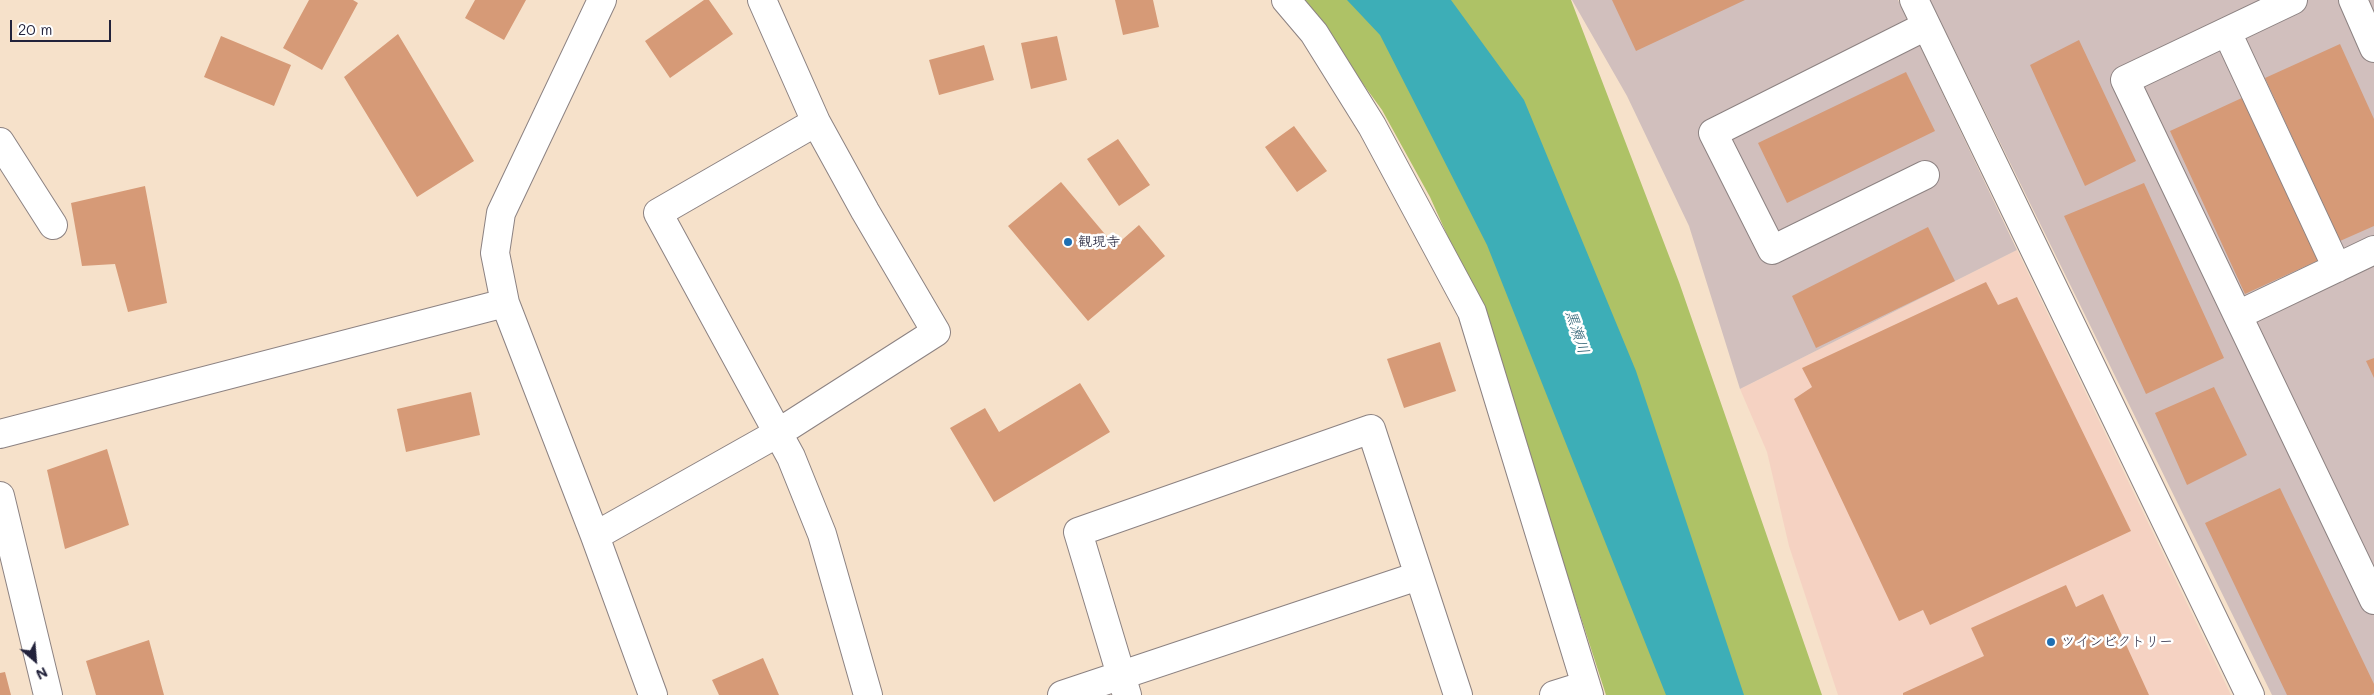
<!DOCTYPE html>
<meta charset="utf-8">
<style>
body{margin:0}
#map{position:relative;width:2374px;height:695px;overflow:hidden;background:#f6e1ca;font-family:Mali,sans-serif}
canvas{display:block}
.north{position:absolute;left:10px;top:635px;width:50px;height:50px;-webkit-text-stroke:4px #fff;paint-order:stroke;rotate:153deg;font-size:14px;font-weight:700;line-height:20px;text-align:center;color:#22223b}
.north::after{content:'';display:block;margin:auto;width:18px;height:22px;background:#22223b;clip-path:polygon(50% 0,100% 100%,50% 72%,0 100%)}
.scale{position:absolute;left:10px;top:20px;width:101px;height:22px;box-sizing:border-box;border:2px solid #22223b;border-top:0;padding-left:6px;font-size:15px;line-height:18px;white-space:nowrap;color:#22223b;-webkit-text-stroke:4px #fff;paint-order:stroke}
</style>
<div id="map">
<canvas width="2374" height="695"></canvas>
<div class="north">N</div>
<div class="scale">20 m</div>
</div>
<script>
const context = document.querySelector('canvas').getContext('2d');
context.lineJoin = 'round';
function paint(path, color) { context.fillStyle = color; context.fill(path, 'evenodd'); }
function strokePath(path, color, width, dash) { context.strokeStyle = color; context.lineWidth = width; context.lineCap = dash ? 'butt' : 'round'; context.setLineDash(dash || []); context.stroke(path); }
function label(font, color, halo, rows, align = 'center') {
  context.font = font + ' Mali,"Klee One",sans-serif'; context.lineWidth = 5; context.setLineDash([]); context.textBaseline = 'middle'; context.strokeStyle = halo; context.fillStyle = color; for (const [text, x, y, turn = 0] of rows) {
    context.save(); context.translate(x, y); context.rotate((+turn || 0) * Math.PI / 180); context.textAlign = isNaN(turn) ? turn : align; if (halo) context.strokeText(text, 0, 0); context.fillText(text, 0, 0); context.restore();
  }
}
paint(new Path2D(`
 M2017 250 2231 695H1838L1789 546 1767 452 1740 389Z`), '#f5d2c2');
paint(new Path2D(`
 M1572 0H1898L2017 250 1740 389 1689 226 1627 96Z
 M1930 0H2374V695H2272Z`), '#d1bfbd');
paint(new Path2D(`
 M1302 0H1571L1679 282 1822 695H1606L1513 407 1471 288 1430 197 1382 110Z`), '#aec266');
paint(new Path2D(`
 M1347 0H1451L1524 100 1636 371 1744 695H1666L1487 245 1380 35Z`), '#3daeb7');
paint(new Path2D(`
 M309 0H353L358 3 322 70 283 48Z
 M475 0H526L504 40 465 18Z
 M704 0H709L733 34 670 78 645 41Z
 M1115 0H1153L1159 27 1123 35Z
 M1612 0H1745L1636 51Z
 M398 34 474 161 417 197 344 77Z
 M221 36 291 65 274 106 204 77Z
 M1057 36 1067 80 1031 89 1021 43Z
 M2079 40 2136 161 2085 186 2030 65Z
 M2340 44 2374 119V226L2340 241 2265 78Z
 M984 45 994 80 939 95 929 60Z
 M1906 72 1935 131 1787 203 1758 143Z
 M2244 97 2319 260 2245 294 2170 131Z
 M1294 126 1327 171 1297 192 1265 147Z
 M1118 139 1150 185 1119 206 1087 159Z
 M1061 182 1115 246 1139 225 1165 256 1088 321 1008 226Z
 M2144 183 2224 358 2146 394 2064 216Z
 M145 186 167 303 128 312 115 264 82 266 71 203Z
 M1928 227 1955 281 1816 348 1792 296Z
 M1986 282 1998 305 2017 297 2131 531 1930 625 1923 610 1899 621 1794 399 1812 387 1802 368Z
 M1440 342 1456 391 1404 408 1387 359Z
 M2374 358V378L2366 361Z
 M1080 383 1110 432 994 502 950 428 985 408 999 432Z
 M2214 387 2247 455 2187 485 2155 413Z
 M471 392 480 435 406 452 397 409Z
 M107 449 129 525 65 549 47 470Z
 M2280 488 2374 684V693L2371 695H2287L2205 523Z
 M2066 585 2076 607 2103 594 2149 695H1903V693L1984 656 1971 628Z
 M149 640 164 695H96L86 661Z
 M763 658 779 695H719L712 680Z
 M5 672 11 695H0V673Z`), '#d69a77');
const minor = new Path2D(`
 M602 0 501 213 495 253 505 303 595 536 653 695
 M1286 0 1314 33 1372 126 1472 312 1589 695
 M1914 0 2250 695
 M2293 0 2125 80 2374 600
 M2353 0 2374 48
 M2227 32 2337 268
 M816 122 658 213 791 457 822 534 868 695
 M0 142 53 225
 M1925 175 1772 250 1713 133 1926 26
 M2238 315 2374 250
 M0 434 505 303
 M0 496 48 695
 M595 536 778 433 936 332 865 211 816 122 762 0
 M1062 695 1418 576
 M1127 695 1078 532 1371 429 1458 695
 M1554 695 1586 685`);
strokePath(minor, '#8c8282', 30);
strokePath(minor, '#fff', 28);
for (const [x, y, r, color] of [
 [1068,242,5,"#1f6fb2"],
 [2051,642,5,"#1f6fb2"]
]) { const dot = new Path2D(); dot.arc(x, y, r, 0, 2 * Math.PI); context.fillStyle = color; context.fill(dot); strokePath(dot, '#fff', 2); }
label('14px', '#22223b', '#fff', [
 ["観現寺",1078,242],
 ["ツインビクトリー",2061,642]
], 'left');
label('italic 15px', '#2e6173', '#fff', [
 ["黒瀬川",1577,332,72]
]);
</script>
